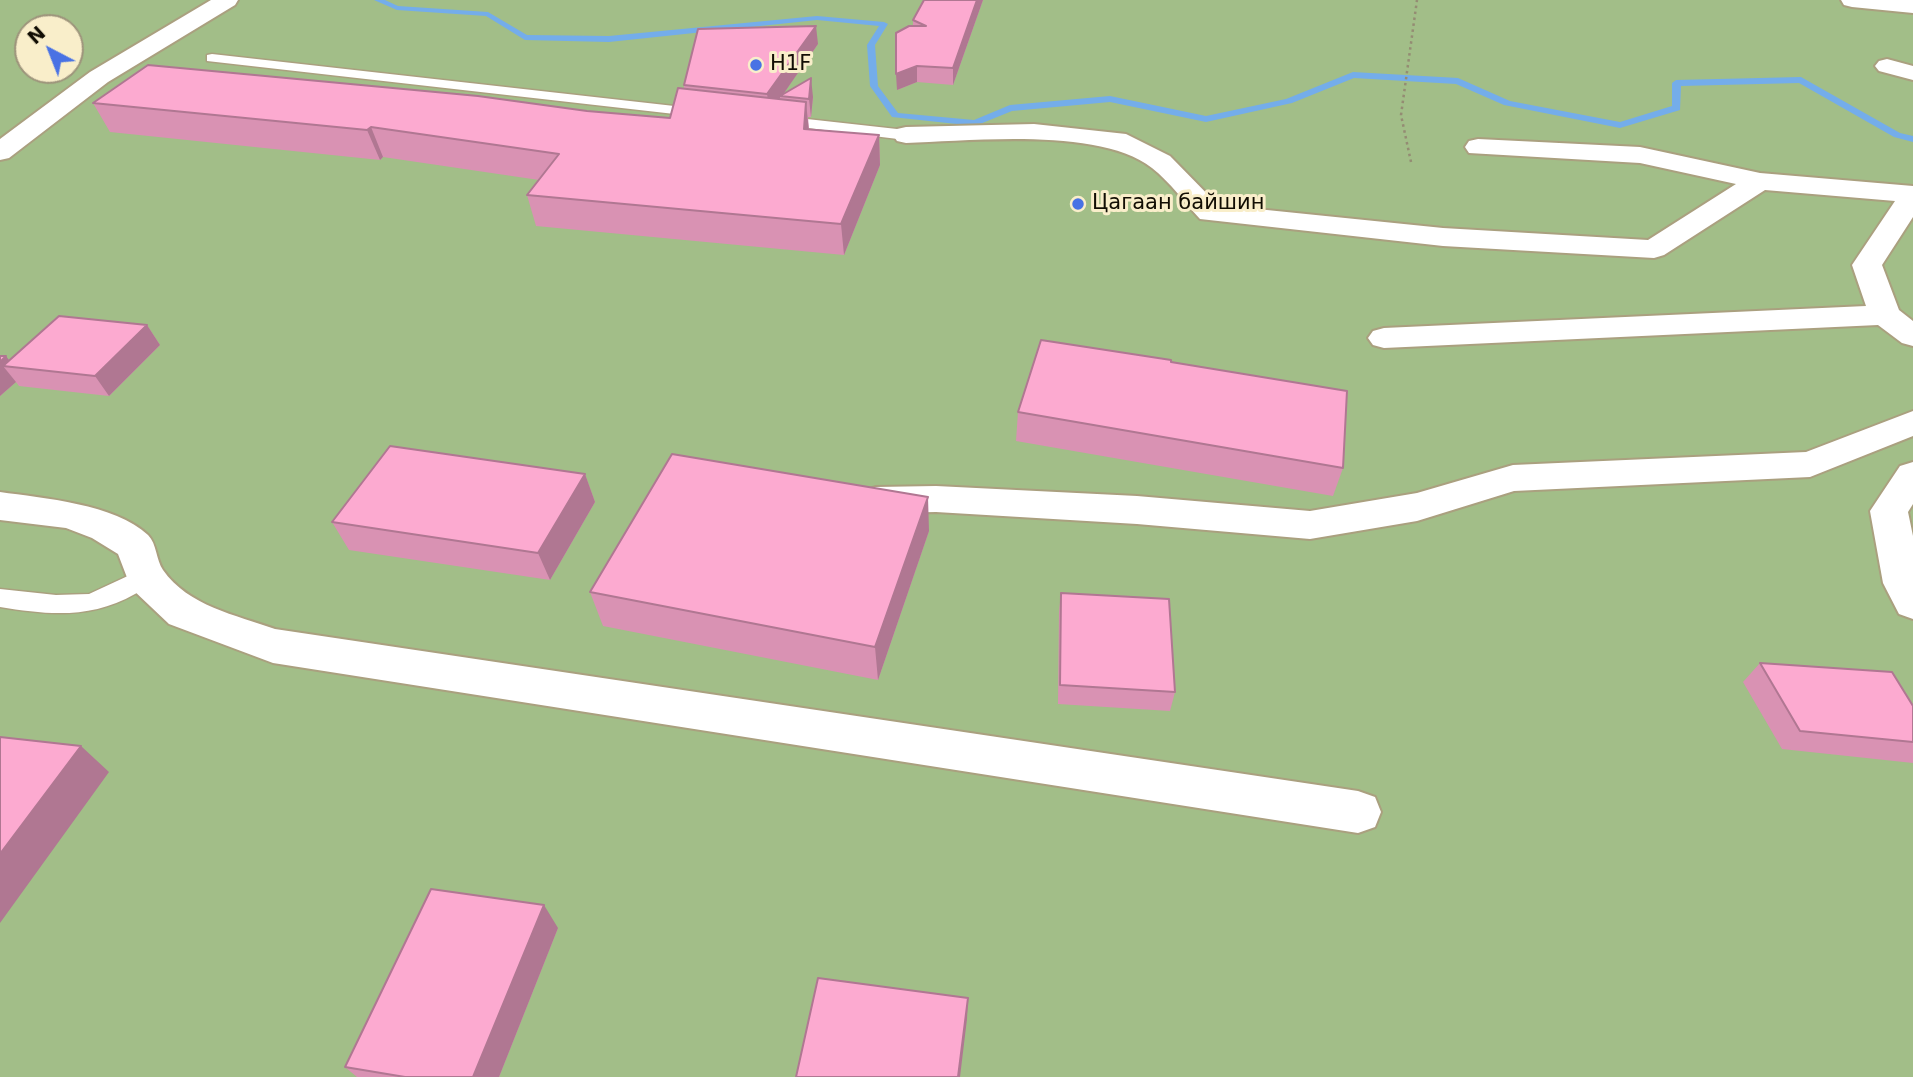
<!DOCTYPE html>
<meta charset="utf-8">
<style>
body{margin:0}
#map{position:relative;width:1913px;height:1077px;overflow:hidden;background:#ebe0bd;font-family:"DejaVu Sans",sans-serif}
canvas{display:block}
.north{position:absolute;left:14px;top:14px;width:70px;height:70px;box-sizing:border-box;background:#f9eeca;border:2px solid #9d947b;border-radius:50%;rotate:318deg;font-size:19px;font-weight:700;line-height:28px;text-align:center;color:#120e04}
.north::after{content:'';display:block;margin:auto;width:24px;height:32px;background:#4972e4;clip-path:polygon(50% 0,100% 100%,50% 72%,0 100%)}
</style>
<div id="map">
<canvas width="1913" height="1077"></canvas>
<div class="north">N</div>
</div>
<script>
const context = document.querySelector('canvas').getContext('2d');
context.lineJoin = 'round';
function paint(path, color) { context.fillStyle = color; context.fill(path, 'evenodd'); }
function strokePath(path, color, width, dash) { context.strokeStyle = color; context.lineWidth = width; context.lineCap = dash ? 'butt' : 'round'; context.setLineDash(dash || []); context.stroke(path); }
function label(font, color, halo, rows, align = 'center') {
  context.font = font + ' "DejaVu Sans",sans-serif'; context.lineWidth = 6; context.setLineDash([]); context.textBaseline = 'middle'; context.strokeStyle = halo; context.fillStyle = color; for (const [text, x, y, turn = 0] of rows) {
    context.save(); context.translate(x, y); context.rotate((+turn || 0) * Math.PI / 180); context.textAlign = isNaN(turn) ? turn : align; if (halo) context.strokeText(text, 0, 0); context.fillText(text, 0, 0); context.restore();
  }
}
paint(new Path2D(`
 M0 0H1913V1077H0ZM28 28H70V70H28Z`), '#a2be88');
paint(new Path2D(`
 M374 0H385L398 6 488 12 527 35 609 36 817 16 884 22 888 24 875 45 878 86 898 113 974 120 1010 105 1110 96 1206 116 1286 99 1353 72 1458 78 1510 101 1620 122 1672 106V83L1676 80 1801 77 1900 133 1913 136V142L1894 137 1799 83 1681 86 1680 110 1620 128 1504 105 1456 84 1354 78 1292 103 1206 122 1110 102 1012 111 975 126 892 117 870 86 867 45 879 26 817 20 609 42 525 40 486 16 397 10Z`), '#74adea');
const lane = new Path2D(`
 M212 54 701 109 708 113 701 117 207 61V55Z
 M780 116 906 130 914 135 906 140 775 124 772 121 775 118Z
 M145 568 153 571 157 577C152 586 144 589 135 594 91 619 49 615 0 607V589L56 595 89 594Z`);
const street = new Path2D(`
 M211 0H238L235 5 108 82 9 158 0 160V139L90 72Z
 M1887 59 1913 66V80L1879 71 1875 66 1879 61Z
 M1034 124 1126 134 1170 156 1218 205 1443 228 1648 240 1736 184 1640 163 1469 153 1465 147 1469 141 1478 139 1640 147 1760 173 1913 186V217L1882 265 1899 310 1913 321V346L1902 343 1878 325 1384 348 1373 345 1368 338 1373 331 1384 328 1866 306 1852 265 1895 201 1765 190 1664 255 1654 258 1443 246 1200 219C1185 203 1170 182 1152 168 1100 127 971 141 906 143L897 141 893 135 897 129 906 127Z
 M1913 411V436L1810 477 1514 491 1417 521 1310 539 1137 524 936 512 876 513 863 509 857 500 863 491 876 487 936 486 1137 496 1310 511 1417 493 1513 465 1806 452Z
 M1913 462V504L1908 512 1913 536V619L1899 614 1883 583 1870 511 1900 466Z
 M0 492C43 498 115 504 148 535 157 544 156 560 163 570 188 606 236 615 275 629L1358 791 1375 797 1381 812 1375 827 1358 833 273 663 169 624 131 588 118 554 92 538 66 528 0 520Z`);
const secondary = new Path2D(`
 M1841 0H1913V13L1852 7 1844 5Z`);
strokePath(lane, '#aaa07f', 3);
strokePath(street, '#aaa07f', 4);
strokePath(secondary, '#aaa07f', 4);
strokePath(new Path2D(`
 M1411 162 1401 115 1417 0`), '#948c73', 2.5, [2.5, 3.5]);
paint(lane, '#fff');
paint(street, '#fff');
paint(secondary, '#fff');
paint(new Path2D(`
 M924 0H983L953 85 917 82 897 90 913 26V20Z
 M818 44 783 94 813 97 811 117H808L809 129 879 135 880 165 844 255 536 226 527 195 539 180 383 157 380 160 110 132 93 103 587 111 670 118 684 89V85Z
 M147 325 160 345 109 396 19 386 16 382 0 396V356L10 360Z
 M1171 362 1343 468 1333 496 1016 441 1018 412Z
 M585 474 595 502 550 580 349 550 332 522Z
 M929 531 878 680 603 626 590 592Z
 M1061 593 1175 692 1170 711 1058 704 1059 612Z
 M1760 663 1913 706V763L1782 749 1743 682Z
 M558 928 499 1077H357L345 1067Z`), '#d992b3');
paint(new Path2D(`
 M977 0H983L953 85V68Z
 M816 26 818 44 782 96H780V98L770 112 767 94Z
 M917 66V82L897 90 896 74Z
 M811 78 813 97 811 117 809 99Z
 M806 102 809 132 804 129Z
 M371 127 383 157 380 160 367 130Z
 M879 135 880 165 844 255 841 224Z
 M147 325 160 345 109 396 95 376Z
 M6 356 15 368 3 366 16 382 0 396V362Z
 M585 474 595 502 550 580 538 553Z
 M928 497 929 531 878 680 875 647Z
 M81 746 109 772 0 923V854Z
 M544 905 558 928 499 1077H473Z
 M968 998 967 1019 960 1077H958Z`), '#b07792');
const building = new Path2D(`
 M924 0H977L953 68 917 66 896 74V33L909 26H926L913 20Z
 M816 26 767 94 684 85 698 29Z
 M148 65 478 96 587 111 670 118 678 88 806 102 804 129 879 135 841 224 527 195 559 154 371 127 367 130 93 103Z
 M811 78 809 99 780 96Z
 M59 316 147 325 95 376 3 366Z
 M1041 340 1171 360V362L1347 391 1343 468 1018 412Z
 M0 356H6L0 362Z
 M390 446 585 474 538 553 332 522Z
 M672 454 928 497 875 647 590 592Z
 M1061 593 1169 599 1175 692 1060 685Z
 M1760 663 1892 672 1913 706V742L1800 731Z
 M0 737 81 746 0 854Z
 M431 889 544 905 473 1077H405L345 1067Z
 M818 978 968 998 958 1077H796Z`);
paint(building, '#fcaad0');
strokePath(building, '#b07792', 2);
for (const [x, y, r, color] of [
 [756,65,7,"#4972e4"],
 [1078,204,7,"#4972e4"]
]) { const dot = new Path2D(); dot.arc(x, y, r, 0, 2 * Math.PI); context.fillStyle = color; context.fill(dot); strokePath(dot, '#f9eeca', 2.5); }
label('21px', '#120e04', '#f9eeca', [
 ["H1F",770,65],
 ["Цагаан байшин",1092,204]
], 'left');
</script>
